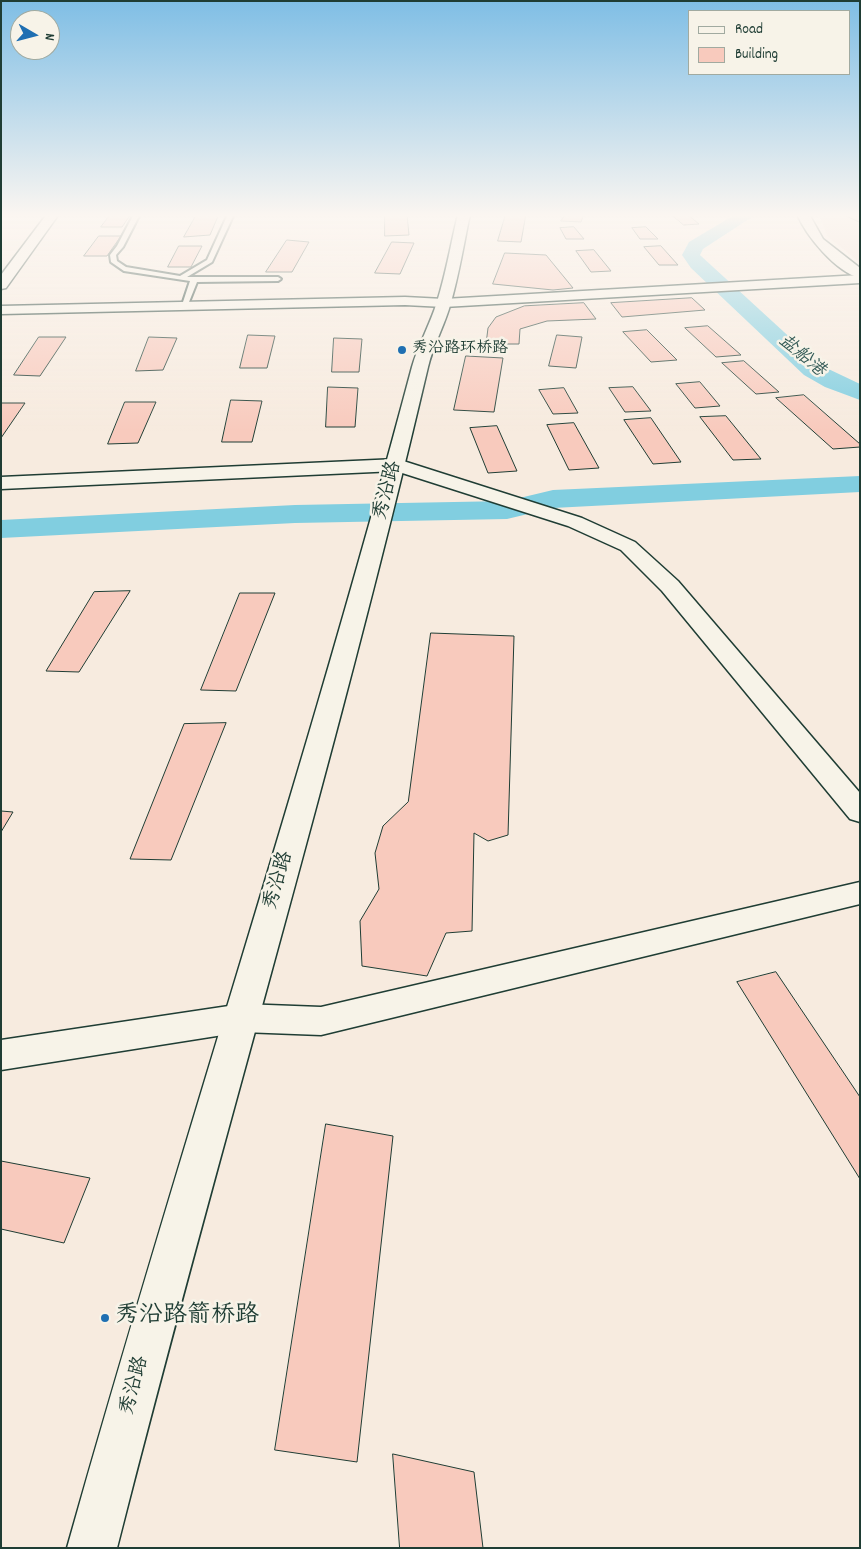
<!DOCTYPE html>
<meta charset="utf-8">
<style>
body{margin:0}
#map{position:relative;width:861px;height:1549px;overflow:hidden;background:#f7ebdf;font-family:Dekko,sans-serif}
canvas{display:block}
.frame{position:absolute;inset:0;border:2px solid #1f3d34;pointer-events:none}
.legend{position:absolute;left:688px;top:10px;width:162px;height:65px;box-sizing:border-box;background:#f7f3e8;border:1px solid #a1aaa0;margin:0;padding:6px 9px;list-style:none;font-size:15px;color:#1f3d34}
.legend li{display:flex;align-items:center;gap:10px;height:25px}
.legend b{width:25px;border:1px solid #a1aaa0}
.north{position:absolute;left:10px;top:10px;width:50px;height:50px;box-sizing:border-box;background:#f7f3e8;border:1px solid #a1aaa0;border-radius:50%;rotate:98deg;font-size:14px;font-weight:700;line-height:20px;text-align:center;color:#1f3d34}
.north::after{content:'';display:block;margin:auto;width:18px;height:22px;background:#1f6fb2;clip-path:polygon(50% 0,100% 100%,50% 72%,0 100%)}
</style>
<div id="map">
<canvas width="861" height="1549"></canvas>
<div class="frame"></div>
<ul class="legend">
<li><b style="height:6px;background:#f7f3e8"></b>Road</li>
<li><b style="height:14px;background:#f8cabd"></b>Building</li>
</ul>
<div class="north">N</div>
</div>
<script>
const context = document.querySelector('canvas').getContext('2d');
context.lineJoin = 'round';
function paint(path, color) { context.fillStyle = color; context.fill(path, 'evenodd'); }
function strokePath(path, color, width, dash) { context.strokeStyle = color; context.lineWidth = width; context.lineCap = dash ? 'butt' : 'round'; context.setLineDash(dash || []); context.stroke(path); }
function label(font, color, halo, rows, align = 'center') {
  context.font = font + ' Dekko,"LXGW WenKai TC",sans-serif'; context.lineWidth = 5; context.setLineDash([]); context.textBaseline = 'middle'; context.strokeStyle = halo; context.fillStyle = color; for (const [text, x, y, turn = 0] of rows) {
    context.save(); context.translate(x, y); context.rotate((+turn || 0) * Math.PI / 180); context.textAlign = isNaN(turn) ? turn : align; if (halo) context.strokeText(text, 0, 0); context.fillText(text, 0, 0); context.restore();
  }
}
paint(new Path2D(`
 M819 214H860V263L827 236Z`), '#f3ded2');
paint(new Path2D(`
 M736 214H752V217L703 249 700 255 820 365 860 384V400L825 387 804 375 691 268 682 255 689 242Z
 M860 476V492L553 508 507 519 295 523 1 538V520L295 505 507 501 553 490Z`), '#81cee0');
const building = new Path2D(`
 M111 214H131L122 227H101Z
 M197 214H219L210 235 184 237Z
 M385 214H407L409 235 385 236Z
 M506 214H526L521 242 498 241Z
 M566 214H584L581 222 561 221Z
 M671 214H687L699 224 684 225Z
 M842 214H860V222Z
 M574 227 584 239H566L560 228Z
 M646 227 658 239H640L632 228Z
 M99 236H121L107 256H84Z
 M287 240 309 242 292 272H266Z
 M392 242 414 243 400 274 375 273Z
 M179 246H202L191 267H168Z
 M661 246 678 265H659L644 247Z
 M594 250 611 271 591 272 576 251Z
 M505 253 546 255 573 288 553 290 493 284Z
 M692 298 705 310 622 317 611 303Z
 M584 303 596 319 547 321 520 329 519 344H486L488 328 496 317 524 306Z
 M708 326 741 355 716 357 685 328Z
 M647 330 677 360 651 362 623 332Z
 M248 335 275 336 267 368H240Z
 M557 335 582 337 576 368 549 366Z
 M39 337H66L40 376 14 375Z
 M149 337 177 338 163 370 136 371Z
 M334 338 362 339 359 372H332Z
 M466 356 503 358 494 412 454 410Z
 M744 361 779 392 756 394 722 363Z
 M700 382 720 406 695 408 676 384Z
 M328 387 358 388 355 427H326Z
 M633 387 651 411 625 412 609 388Z
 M564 388 578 413 553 414 539 390Z
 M804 395 860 444V447L833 449 776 398Z
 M231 400 262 401 252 442H222Z
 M125 402H156L138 443 108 444Z
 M1 403H25L1 438Z
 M726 416 761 459 733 460 700 417Z
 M651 418 681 462 653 464 624 420Z
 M574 423 599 468 569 470 547 425Z
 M497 426 517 471 488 473 470 428Z
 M130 591 79 672 46 671 94 592Z
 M240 593H275L236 691 201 690Z
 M431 633 514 636 508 835 488 841 474 833 472 931 446 933 427 976 362 966 360 921 379 889 375 853 383 826 408 802Z
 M226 723 171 860 130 859 184 724Z
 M1 811 13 812 1 832Z
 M776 972 860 1097V1179L737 982Z
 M326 1124 393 1136 357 1462 275 1450Z
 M1 1161 90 1178 64 1243 1 1229Z
 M393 1454 474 1472 483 1548H400Z`);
paint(building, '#f8cabd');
strokePath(building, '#1f3d34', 1);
const service = new Path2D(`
 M134 214H140L123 247 116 255 117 261 126 267 180 276 207 260 228 214H234L212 262 187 277H278L281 279 278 281 197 282 187 307 181 308 190 281 124 271 111 262 110 255 117 246Z`);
const minor = new Path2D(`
 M797 214H809L823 239 860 268V278C836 272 806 236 797 214Z
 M405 297 444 299 451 303 444 307 405 305 1 314V306Z
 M397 459 582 518 635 542 678 581 860 793V822L850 819 662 591 621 550 568 526 396 471 1 489V477Z
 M860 882V904L321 1035 242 1032 1 1070V1040L242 1004 321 1007Z`);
const tertiary = new Path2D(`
 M47 214H59L6 288 1 289V275Z
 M860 275V283L444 307 437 303 444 299Z`);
const secondary = new Path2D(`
 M458 214H470C464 243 459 274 451 302 445 325 433 345 428 367 335 764 217 1153 117 1548H67C178 1153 307 764 412 367 418 345 430 325 437 302 446 274 451 243 458 214Z`);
strokePath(service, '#1f3d34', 4);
strokePath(minor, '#1f3d34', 3);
strokePath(tertiary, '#1f3d34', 3);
strokePath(secondary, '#1f3d34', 3);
paint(service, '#f7f3e8');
paint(minor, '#f7f3e8');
paint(tertiary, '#f7f3e8');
paint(secondary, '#f7f3e8');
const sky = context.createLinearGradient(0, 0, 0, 431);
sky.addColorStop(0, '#7fbee5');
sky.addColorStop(0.5, '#fbf6f1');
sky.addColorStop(1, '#fbf6f100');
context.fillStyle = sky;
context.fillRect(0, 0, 861, 431);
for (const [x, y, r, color] of [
 [402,350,5,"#1f6fb2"],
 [105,1318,5,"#1f6fb2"]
]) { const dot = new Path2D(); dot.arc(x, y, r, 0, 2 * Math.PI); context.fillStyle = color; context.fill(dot); strokePath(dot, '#f7f3e8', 2); }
label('16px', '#1f3d34', '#f7f3e8', [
 ["秀沿路环桥路",412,350]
], 'left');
label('italic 18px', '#335a56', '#f7f3e8', [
 ["盐船港",801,357,40]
]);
label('20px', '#1f3d34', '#f7f3e8', [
 ["秀沿路",389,491,-75],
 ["秀沿路",280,881,-74],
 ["秀沿路",136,1386,-75]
]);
label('24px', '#1f3d34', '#f7f3e8', [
 ["秀沿路箭桥路",115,1318]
], 'left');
</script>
